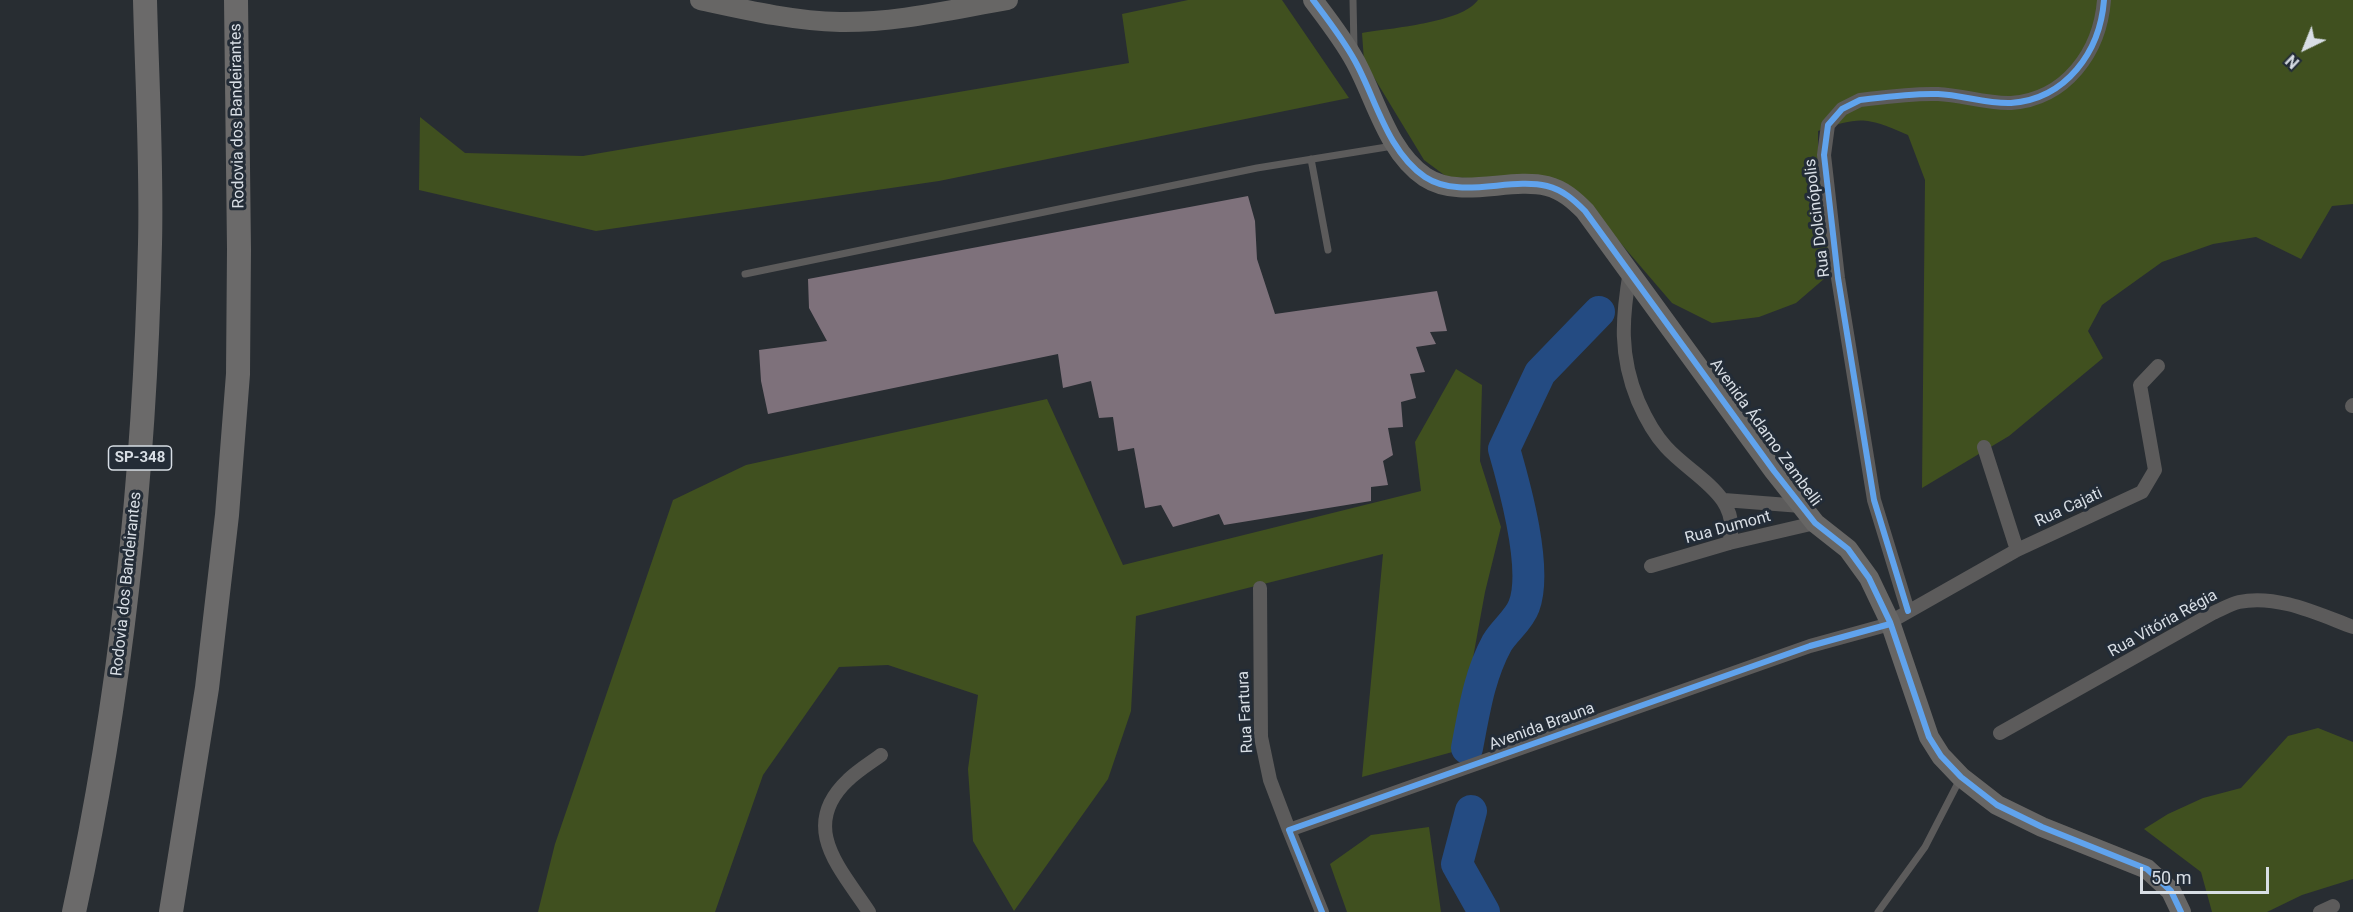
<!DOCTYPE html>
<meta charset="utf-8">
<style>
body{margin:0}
#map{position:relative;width:2353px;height:912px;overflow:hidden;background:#282d32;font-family:Roboto,sans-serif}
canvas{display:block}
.north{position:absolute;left:2275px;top:18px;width:60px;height:60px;-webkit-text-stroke:4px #232c37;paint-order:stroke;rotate:223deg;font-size:16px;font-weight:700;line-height:24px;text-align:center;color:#d8dee5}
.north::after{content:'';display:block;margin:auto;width:21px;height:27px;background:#d8dee5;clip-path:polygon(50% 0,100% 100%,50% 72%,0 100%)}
.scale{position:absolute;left:2140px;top:867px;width:129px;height:27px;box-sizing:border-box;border:3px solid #d8dee5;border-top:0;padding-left:8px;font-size:18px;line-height:21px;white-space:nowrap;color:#d8dee5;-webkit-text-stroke:4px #232c37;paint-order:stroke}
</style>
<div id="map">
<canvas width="2353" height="912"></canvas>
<div class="north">N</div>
<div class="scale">50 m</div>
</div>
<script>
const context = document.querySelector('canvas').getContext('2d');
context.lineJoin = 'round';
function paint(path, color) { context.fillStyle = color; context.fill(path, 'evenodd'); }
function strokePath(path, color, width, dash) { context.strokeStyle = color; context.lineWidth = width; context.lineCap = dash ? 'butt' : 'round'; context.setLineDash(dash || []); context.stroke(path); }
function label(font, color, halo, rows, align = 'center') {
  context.font = font + ' Roboto,sans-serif'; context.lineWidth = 6; context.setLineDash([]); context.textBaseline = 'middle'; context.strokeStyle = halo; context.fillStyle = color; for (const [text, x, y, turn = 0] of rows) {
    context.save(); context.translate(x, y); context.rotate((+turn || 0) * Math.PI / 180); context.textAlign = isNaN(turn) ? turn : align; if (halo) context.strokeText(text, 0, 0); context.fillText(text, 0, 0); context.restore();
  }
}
paint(new Path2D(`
 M1188 0H1282L1349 98 939 181 596 231 419 190 420 117 465 153 583 156 1129 63 1122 14Z
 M1478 0H2353V204L2332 206 2301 259 2256 237 2213 244 2162 262 2102 305 2088 331 2103 358 2009 436 1922 488 1925 180 1908 135C1866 117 1861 116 1818 131V154L1832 272 1796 303 1759 317 1712 323 1672 303 1581 197 1492 179 1447 177 1424 160 1364 61 1362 33C1390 28 1462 23 1478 0Z
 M1456 369 1482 385 1480 461 1501 527 1485 592 1456 751 1362 777 1383 554 1136 616 1131 711 1108 779 1014 911 973 841 968 769 978 695 888 665 839 667 763 775 715 912H538L555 844 673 500 746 465 1047 399 1123 565 1421 491 1415 442Z
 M2318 728 2353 742V879L2302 895 2267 912H2212L2201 872 2144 829 2168 814 2203 798 2241 788 2288 736Z
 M1429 827 1441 912H1347L1330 864 1371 835Z`), '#40501f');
strokePath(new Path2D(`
 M1467 748C1474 712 1479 676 1497 643 1504 631 1519 620 1524 606 1538 569 1515 487 1504 449L1540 373 1599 312
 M1471 811 1457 864 1484 912`), '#244b82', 32);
paint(new Path2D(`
 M1248 196 1255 221 1257 259 1275 314 1437 291 1447 331 1430 332 1436 344 1416 347 1425 372 1410 374 1416 398 1401 402 1403 427 1388 428 1393 455 1383 461 1388 485 1371 487V501L1224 525 1219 514 1173 527 1161 505 1145 508 1134 448 1118 451 1113 417 1099 418 1091 381 1063 388 1058 354 768 414 761 381 759 350 827 341 809 308 808 279Z`), '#7e717b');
strokePath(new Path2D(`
 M1353 0 1354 48
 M1311 159 1328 250
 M745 274 1257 168 1393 146
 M1878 912 1925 847 1960 779`), '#5c5b5b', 7);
strokePath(new Path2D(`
 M1630 271C1622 318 1619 355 1638 401 1645 417 1654 434 1666 447 1693 477 1743 496 1729 543
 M2352 406 2353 405
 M1984 447 2017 550
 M1724 500 1801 506
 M1651 566 1729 543 1815 523
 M1260 588 1261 737 1270 780 1289 830
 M1908 611 1874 500 1838 278 1824 155 1828 125 1842 109 1860 100C1885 97 1912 93 1938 94 1962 95 1987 104 2011 103 2066 99 2100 52 2104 0
 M1890 622 2017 550 2142 492 2155 470 2140 385 2158 366
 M2000 733 2213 613C2221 610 2230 604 2239 602 2277 594 2318 614 2353 627
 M869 912C841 869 798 827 848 780 857 771 870 763 881 755
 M1322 912 1289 830 1810 646 1890 624
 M2320 912 2333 906`), '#5c5b5b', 14);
strokePath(new Path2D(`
 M700 0C746 10 793 21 840 22 896 23 954 9 1008 0
 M1313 0C1328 20 1343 39 1355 61 1376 99 1387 151 1425 177 1460 200 1509 177 1547 186 1563 190 1574 200 1585 211L1774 471 1815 523 1848 549 1869 578 1890 622 1929 737 1941 756 1961 777 1997 805 2042 827 2147 869 2171 891 2181 912`), '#676665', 20);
strokePath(new Path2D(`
 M74 912C122 693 145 469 150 244 152 163 147 81 145 0
 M171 912 207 688 227 515 238 374 239 249 236 0`), '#6b6a6a', 24);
strokePath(new Path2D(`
 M1313 0C1328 20 1343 39 1355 61 1376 99 1387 151 1425 177 1460 200 1509 177 1547 186 1563 190 1574 200 1585 211L1774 471 1815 523 1848 549 1869 578 1890 622 1929 737 1941 756 1961 777 1997 805 2042 827 2147 869 2171 891 2181 912
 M1908 611 1874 500 1838 278 1824 155 1828 125 1842 109 1860 100C1885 97 1912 93 1938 94 1962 95 1987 104 2011 103 2066 99 2100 52 2104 0
 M1322 912 1289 830 1810 646 1890 624`), '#60a3ed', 6);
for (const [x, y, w] of [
 [140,458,63]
]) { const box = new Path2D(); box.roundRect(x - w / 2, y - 12, w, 24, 4.5); context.fillStyle = '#232c37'; context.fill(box); strokePath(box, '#d8dee5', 1.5); }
label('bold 15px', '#d8dee5', null, [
 ["SP-348",140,458]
]);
label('16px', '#d8dee5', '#232c37', [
 ["Rodovia dos Bandeirantes",238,116,-91],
 ["Rua Dolcinópolis",1818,218,-97],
 ["Avenida Ádamo Zambelli",1765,433,54],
 ["Rua Cajati",2069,508,-25],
 ["Rua Dumont",1728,528,-15],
 ["Rodovia dos Bandeirantes",127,584,-84],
 ["Rua Vitória Régia",2163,624,-29],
 ["Rua Fartura",1246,712,-93],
 ["Avenida Brauna",1542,727,-20]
]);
</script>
